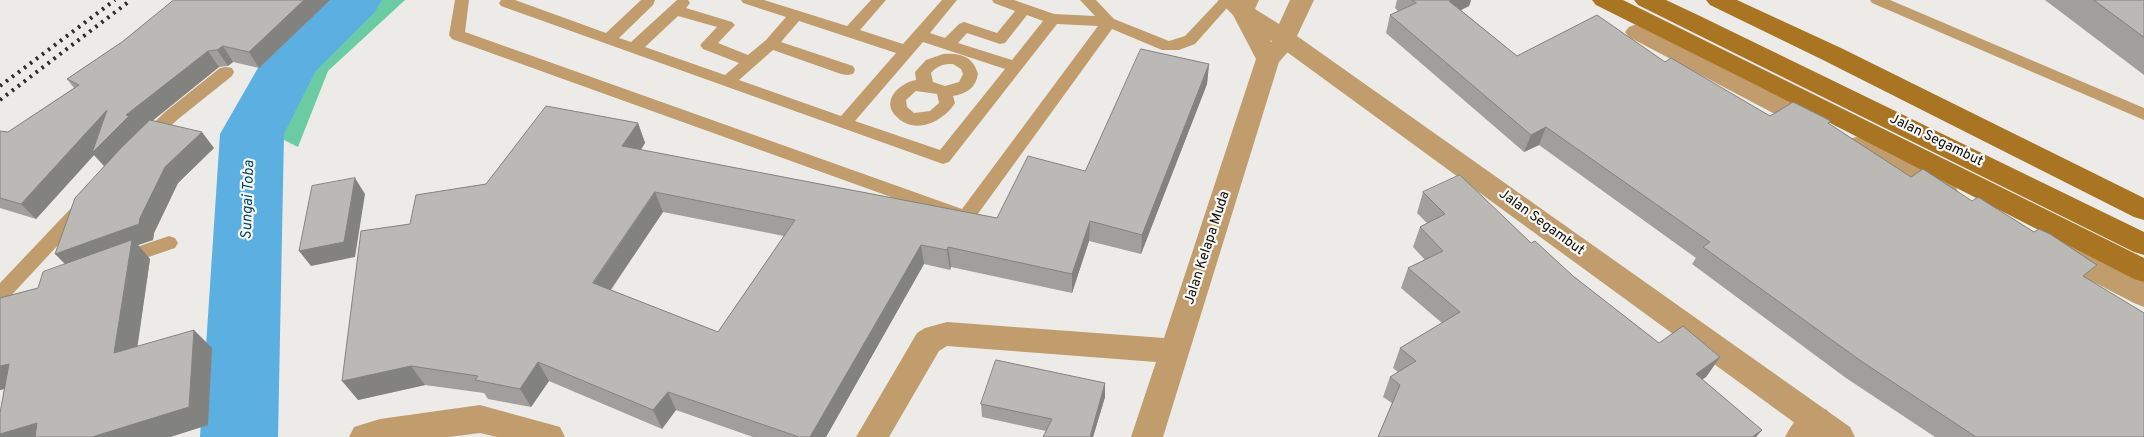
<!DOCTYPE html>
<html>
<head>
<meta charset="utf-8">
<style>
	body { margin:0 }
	canvas { display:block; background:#ecebe8 }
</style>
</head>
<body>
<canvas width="2144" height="437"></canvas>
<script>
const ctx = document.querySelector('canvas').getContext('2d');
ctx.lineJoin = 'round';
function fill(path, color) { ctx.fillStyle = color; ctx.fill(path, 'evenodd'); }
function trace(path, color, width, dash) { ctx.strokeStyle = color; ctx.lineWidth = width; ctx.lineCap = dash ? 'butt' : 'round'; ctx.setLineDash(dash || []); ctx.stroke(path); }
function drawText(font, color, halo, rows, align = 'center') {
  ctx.font = font + ' Overpass,sans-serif'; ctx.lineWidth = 4.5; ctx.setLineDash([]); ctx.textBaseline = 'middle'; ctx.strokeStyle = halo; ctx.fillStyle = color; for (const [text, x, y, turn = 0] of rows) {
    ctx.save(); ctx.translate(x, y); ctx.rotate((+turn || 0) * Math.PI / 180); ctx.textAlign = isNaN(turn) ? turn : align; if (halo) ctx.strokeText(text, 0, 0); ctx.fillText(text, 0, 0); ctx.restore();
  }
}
fill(new Path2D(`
	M368,0h37l-77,71 -30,76 -26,-13 39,-78z`), '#6bcca3');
fill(new Path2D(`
	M320,0h62l-8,13 -59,59 -31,62 -6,303h-78l20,-303 50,-87z`), '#5bafe1');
fill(new Path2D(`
	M455,0h14l-4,32 497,177 136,-183 -41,-2 -108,138 -6,2 -442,-158 -2,-3 2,-3h14l91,33 35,-33h14l-2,5 -34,33 12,4 46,-42h11l2,3 -4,5 46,14 3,3 -17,18 30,12 18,-15 20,-23 -43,-14 -2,-3h23l83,26 24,-26h15l-26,30 43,14 39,-44h15l-27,33 15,5 14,-14 5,-2 33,11 18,-22 -21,-8 -2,-3h22l40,14 41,2 -15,-16h16l18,19 55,22 16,-5 34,-36h15l-39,44 -16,6h-17l-50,-21 -140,193 -6,2 -514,-185 -3,-4zM1027,15l16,6 -31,39 -54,-17 9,-10 33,11 5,-1zM678,16l39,11 -17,18 3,4 36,14 -14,12 -80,-28zM799,21l97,32 -55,63 -102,-36 34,-30 68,24 6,1 6,-1 2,-4 -2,-4 -72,-24zM923,42l82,27 -65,81 -85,-29z
	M1870,0h20l254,108v12l-272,-117z
	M943,54c17,-1 30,2 35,20 -2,13 -11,20 -25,22l2,7c-11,18 -39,32 -57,15 -19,-16 1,-35 18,-38l-1,-8 11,-12zM953,64l8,5 2,5 -4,8 -14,4 -12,-4 -2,-9c7,-8 13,-9 22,-9zM916,91l21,3 2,9 -9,8 -16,2 -7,-6 -1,-7z
	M226,67l6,1 2,4 -2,4 -55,44 -25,24 -6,2 -6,-2 -2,-4 2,-4 25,-24 55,-44z
	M80,203l6,2 3,5 -3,5 -79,85 -7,2v-19l74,-78z
	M169,236l6,2 3,5 -3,5 -53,18 -6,-2 -3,-5 3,-5z`), '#c19d6e');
fill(new Path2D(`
	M1218,0h26l10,11 17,31 10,-4 9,2 3,6 -14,16 -116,375h-32l25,-75 -209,-16 -8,5 -50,86h-33l61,-104 8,-5 22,-6 217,16 92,-279 -23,-44z
	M1637,24l8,3 180,92 4,6 -4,6 -9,3 -9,-3 -178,-94 -4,-5 4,-5z
	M1857,137l9,2 89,46 3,7 -3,7 -10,3 -10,-3 -87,-46 -4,-7 4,-7z
	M2061,241l83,41v25l-10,-4 -83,-43 -4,-8 4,-8z
	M480,405l80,22 5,10h-68l-17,-4 -31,4h-100l5,-10 26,-8z
	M1816,406l11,4 5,10 -11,17h-36c7,-14 16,-25 31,-31z`), '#c19d6e');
fill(new Path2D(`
	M1235,0h24l-4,9 24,15 11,-24h24l-17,36 553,391 5,10h-41l-538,-393 -42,-28 -4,-5z`), '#c19d6e');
fill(new Path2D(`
	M1592,0h31l521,258v24l-10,-3 -374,-192 -164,-82z
	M1634,0h32l34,16 444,216v23l-10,-3 -496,-247z
	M1706,0h31l104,48 303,150v22l-10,-3 -311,-157 -113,-55z`), '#aa7522');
trace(new Path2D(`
	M0,86l115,-86
	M0,100l131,-100`), '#2d2c2b', 4, [2.5, 5]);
fill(new Path2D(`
	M174,0h156l-71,68 -26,-6 -5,4 -9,1 -67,54 62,27 -36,35 -24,50 -1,7 -15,5 12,14 -13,87 75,2 -4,77 -38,12h-170l4,-48 -4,1v-92l38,-10 27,-24 39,-98 -10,-11 -58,64 -36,-11v-77l8,1 66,-44 -7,-9 55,-37z
	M1397,0h74l-2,6 -8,4 56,46 148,6 105,54 59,8 82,53 174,100 59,160h-209l-89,-59 -154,-114 4,-6 -157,-113 -15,7 -138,-119 4,-18 8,-4 -3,-3z
	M2045,0h99v75z
	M1209,64l-2,20 -66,170 -52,-13 -17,52 -121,-26 -1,3 -26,-6 -98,173h-73l-77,-27 -14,19 -113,-48 -18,26 -43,-8 -4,-6 -59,-8 -67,15 52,-176 76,-40 152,-61 7,20 -4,7 356,68 88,-47zM663,212l121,24 -66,96 -107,-42z
	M1423,192l108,51 42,33 86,67 61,14 -14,20 -4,2 60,51 -6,7h-378l14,-34 -9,-6 7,-20 8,-5 -5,-4 7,-20 42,-25 -41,-35 7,-20 17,-8 -12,-13 7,-20 7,-4 -10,-10z
	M1105,397l-12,40h-50l3,-6 -64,-14 -1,-13z`), '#a09f9c');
fill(new Path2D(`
	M304,0h26l-71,68 -10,-16z
	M1450,0h21l-2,6 -26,13 6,-18z
	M223,46l10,16 -5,4 -11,-16z
	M208,51l11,16 -78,63 -35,38 -12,-13 -58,64 -15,-15 86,-94 19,5z
	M1209,64l-2,20 -66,170 1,-19z
	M638,123l7,20 -15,23 -8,-20z
	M1546,127l-7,18 -15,7 7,-17z
	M202,132l12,16 -36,35 -24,50 -1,7 -15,5 12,14 -16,112 -20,-18 -43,-83 -16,-16 110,-87z
	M355,178l10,16 -10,63 -44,9 -12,-15z
	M655,192l8,20 -61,90 -9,-19z
	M1090,221l-1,20 -17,52v-19z
	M921,245l3,19 -98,173h-16z
	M948,247l3,20 -1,3 -3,-20z
	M194,330l18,18 -4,77 -38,12h-78z
	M1720,357l-14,20 -24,16 14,-19z
	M538,362l11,19 -18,26 -11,-18z
	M9,364l22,18 -31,8v-24z
	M411,366l14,19 -67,15 -16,-19z
	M1105,383v14l-12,40h-3z
	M668,392l8,18 -14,19 -9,-19z
	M37,423l17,14h-54v-3z
	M1762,430l-6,7h-4z`), '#82827f');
const building = new Path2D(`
	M174,0h130l-55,52 -26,-6 -6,4 -9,1 -82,64 3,1 -37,37 15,-43 -86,94 -21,-6v-67l8,1 71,-47 -12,-6 55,-37z
	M1412,0h38l-1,1 68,55 80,-41 68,47 6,-4 99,58 23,-14 38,19 -3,2 83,54 12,-8 49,32 6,-4 56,35 5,-3 11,5 47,31 -14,11 61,37v124h-168l-115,-76 -158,-114 7,-5 -164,-115 -15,8 -141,-120 26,-12z
	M2094,0h50v37z
	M1141,49l68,15 -67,171 -52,-14 -18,53 -124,-27 -1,3 -26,-5 -111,192h-11l-131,-45 -15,18 -115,-48 -18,27 -45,-9 3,-4 -67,-10 -69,15 19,-150 49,-7 6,-29 70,-11 60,-78 92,17 -16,23 375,72 31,-62 57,15zM655,192l140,28 -77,112 -125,-49z
	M150,120l52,12 -37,35 -25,51 -1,6 -84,30 20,-56 46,-50z
	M1460,175l71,68 4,-2 38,35 86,67 24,-17 37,31 -24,17 66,56 -10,7h-374l22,-52 -10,-8 26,-16 -16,-13 60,-36 -52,-44 35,-17 -23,-24 25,-13 -22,-22z
	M355,178l-11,64 -45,9 13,-65z
	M132,240l-18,113 80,-23 -5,77 -97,30h-57l2,-14 -37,11v-21l9,-49 -9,2v-68l38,-10 5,-16z
	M996,360l109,23 -15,54h-47l9,-18 -71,-15z`);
fill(building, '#bab9b5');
trace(building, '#82827f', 1);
drawText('14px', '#0f0e0d', '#f9f8f5', [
	["Jalan Segambut",1936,141,26],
	["Jalan Segambut",1541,223,36],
	["Jalan Kelapa Muda",1208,248,-72]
]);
drawText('italic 15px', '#004768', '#f9f8f5', [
	["Sungai Toba",249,200,-88]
]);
</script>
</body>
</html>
